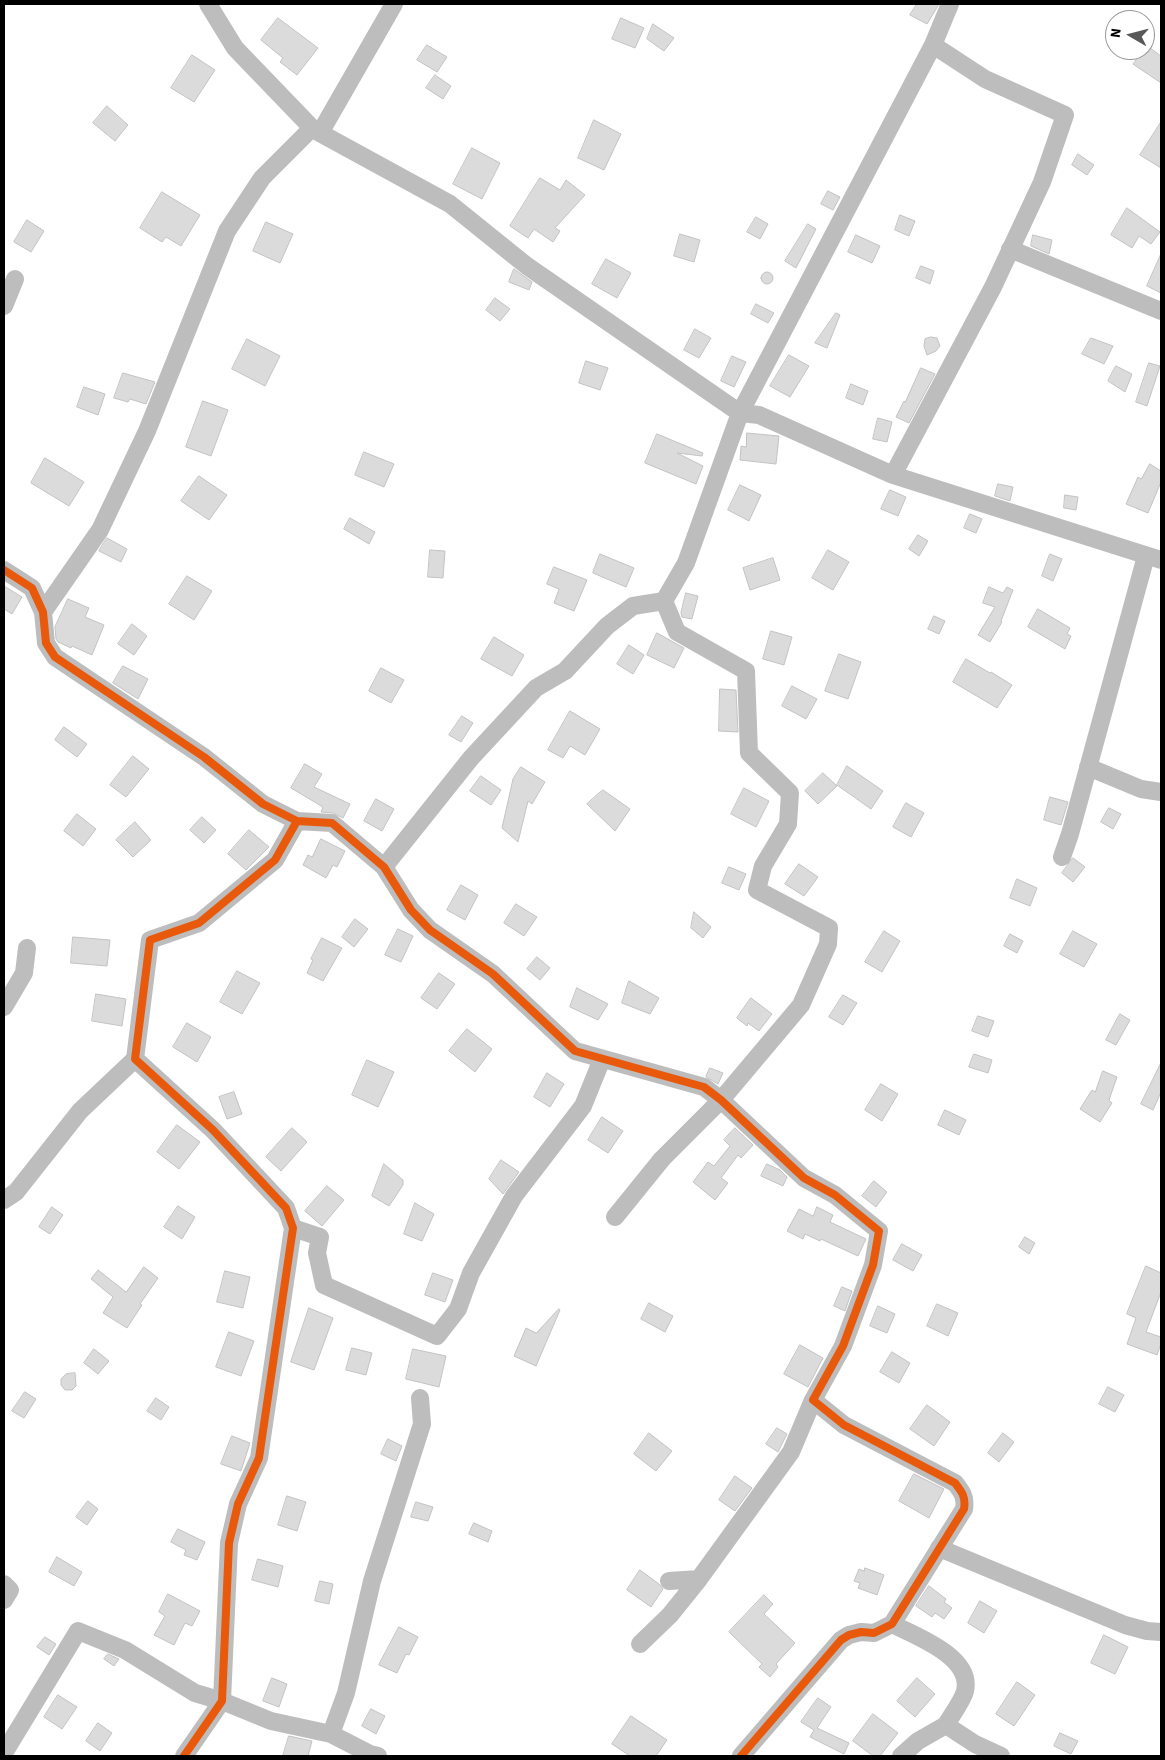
<!DOCTYPE html>
<html>
<head>
<meta charset="utf-8">
<style>
	body { margin:0 }
	#map { position:relative; width:1165px; height:1760px; overflow:hidden; background:#fff; font-family:"Source Sans 3",sans-serif }
	canvas { display:block }
	.frame { position:absolute; inset:0; border:5px solid #000; pointer-events:none }
	.north { position:absolute; left:1105px; top:10px; width:50px; height:50px; box-sizing:border-box; background:#fff; border:1px solid #999; border-radius:50%; rotate:278deg; font-size:14px; font-weight:700; line-height:20px; text-align:center; color:#000 }
	.north::after { content:''; display:block; margin:auto; width:18px; height:22px; background:#595959; clip-path:polygon(50% 0,100% 100%,50% 72%,0 100%) }
</style>
</head>
<body>
<div id="map">
<canvas width="1165" height="1760"></canvas>
<div class="frame"></div>
<div class="north">N</div>
</div>
<script>
const ctx = document.querySelector('canvas').getContext('2d');
ctx.lineJoin = 'round';
function fill(path, color) { ctx.fillStyle = color; ctx.fill(path, 'evenodd'); }
function trace(path, color, width, dash) { ctx.strokeStyle = color; ctx.lineWidth = width; ctx.lineCap = dash ? 'butt' : 'round'; ctx.setLineDash(dash || []); ctx.stroke(path); }
const building = new Path2D(`
	M917,4h22l-12,20 -17,-9z
	M278,18l40,30 -21,27 -17,-13 3,-4 -22,-18z
	M621,18l23,10 -9,20 -23,-9z
	M653,24l21,14 -10,13 -17,-12z
	M427,45l20,12 -10,15 -20,-12z
	M1146,45l15,11v27l-28,-19 10,-14h2z
	M192,55l23,15 -21,32 -23,-14z
	M435,75l16,11 -8,13 -17,-11z
	M107,106l21,19 -13,16 -22,-18z
	M594,120l27,14 -17,36 -26,-12z
	M1161,122v46l-21,-13z
	M472,148l28,15 -18,36 -29,-15z
	M1078,154l16,11 -7,10 -15,-10z
	M540,178l20,12 6,-10 19,15 -30,33 5,3 -7,11 -19,-13 -6,9 -18,-12z
	M828,191l12,6 -7,13 -12,-6z
	M162,192l38,23 -19,31 -15,-9 -4,5 -22,-14z
	M1127,208l33,24 -9,12 -12,-8 -7,12 -21,-13z
	M900,215l15,6 -6,15 -14,-6z
	M756,217l12,7 -8,15 -13,-7z
	M27,220l17,11 -13,21 -17,-10z
	M266,222l27,12 -13,29 -27,-12z
	M808,224l8,5 -20,39 -11,-7z
	M680,234l20,6 -6,22 -20,-6z
	M856,235l24,11 -8,17 -24,-11z
	M1033,235l19,5 -3,14 -18,-8z
	M1161,254v39l-14,-7z
	M606,259l25,14 -14,25 -25,-14z
	M921,266l13,5 -4,13 -14,-6z
	M514,269l18,13 -3,8 -20,-8z
	M761 278a6 6 0 1 1 12 0a6 6 0 1 1-12 0Z
	M495,298l15,11 -10,12 -14,-11z
	M756,304l18,9 -6,10 -17,-9z
	M836,313l4,2 -13,33 -12,-5z
	M695,329l16,9 -12,20 -15,-8z
	M931,337l6,1 3,8 -4,5 -9,4 -3,-9 1,-7z
	M1091,338l22,8 -9,18 -22,-10z
	M247,339l33,17 -15,30 -33,-17z
	M789,355l20,11 -19,31 -20,-11z
	M732,356l14,6 -12,25 -13,-6z
	M586,361l22,7 -8,22 -21,-7z
	M1149,363l11,3 -13,40 -11,-4z
	M1116,366l16,8 -7,18 -17,-11z
	M921,368l14,6 -26,49 -13,-6 8,-16 1,1z
	M123,373l32,9 -9,22 -16,-5 -2,3 -14,-4z
	M851,384l17,7 -5,14 -17,-7z
	M84,387l21,7 -7,21 -21,-8z
	M203,401l25,9 -17,46 -25,-9z
	M878,418l14,4 -5,20 -14,-3z
	M747,433l32,3 -3,28 -36,-4 1,-14 5,1z
	M657,434l46,19 -1,3 -25,-3 26,13 -7,18 -51,-21z
	M364,452l30,12 -10,23 -29,-12z
	M45,458l39,24 -15,24 -38,-23z
	M1150,464l11,7v11l-13,31 -22,-9 12,-27 3,2z
	M199,476l28,19 -18,25 -28,-19z
	M998,484l15,3 -3,14 -15,-5z
	M740,485l21,10 -12,26 -21,-11z
	M890,490l16,7 -8,19 -17,-7z
	M1065,495l13,2 -2,13 -12,-2z
	M970,514l12,5 -6,14 -12,-5z
	M350,518l25,14 -6,12 -25,-15z
	M918,535l10,6 -9,15 -10,-7z
	M107,538l20,11 -6,13 -22,-11z
	M430,550l15,1 -2,27 -15,-1z
	M828,550l21,12 -16,28 -21,-12z
	M600,554l34,14 -8,19 -33,-14z
	M1050,554l12,5 -9,22 -11,-5z
	M773,558l7,22 -30,10 -7,-22z
	M554,567l33,13 -13,31 -20,-8 5,-14 -12,-5z
	M187,576l25,15 -18,29 -25,-16z
	M4,586l18,11 -10,17 -8,-5z
	M989,587l14,6 4,-6 6,3 -12,31 1,1 -12,20 -12,-7 17,-28 -12,-4z
	M686,593l12,3 -6,23 -10,-2 -1,-4z
	M68,599l21,9 -4,9 19,8 -12,30 -20,-9 -1,2 -13,-6 -2,-3 -1,-12z
	M1038,609l32,19 -3,6 4,2 -6,13 -37,-22z
	M934,616l11,5 -6,13 -11,-5z
	M132,624l15,12 -13,19 -16,-11z
	M771,631l21,6 -8,28 -21,-6z
	M657,633l27,15 -10,20 -27,-13z
	M494,637l30,18 -12,21 -31,-17z
	M629,645l15,10 -11,19 -16,-10z
	M839,654l22,8 -13,37 -23,-8z
	M966,659l24,14 1,-1 21,13 -15,23 -44,-26z
	M123,666l25,13 -10,20 -25,-16z
	M381,668l23,12 -13,23 -22,-12z
	M792,686l25,13 -11,20 -24,-13z
	M720,689l16,1 2,42 -19,-1z
	M570,711l30,18 -15,26 -15,-9 -7,12 -15,-8z
	M462,716l11,7 -12,19 -12,-7z
	M64,727l23,17 -10,13 -22,-17z
	M133,756l16,13 -23,28 -16,-12z
	M305,764l17,10 -8,13 36,17 -7,14 -10,-5 -12,-1 2,-5 -32,-19z
	M847,766l36,25 -12,18 -34,-24z
	M521,767l24,15 -13,22 -4,-3 -10,41 -16,-14 11,-49z
	M823,773l14,13 -19,18 -13,-13z
	M481,776l20,14 -10,15 -21,-14z
	M744,788l25,13 -13,26 -25,-13z
	M603,790l27,19 -15,22 -28,-27z
	M1050,797l18,5 -7,23 -17,-5z
	M376,799l18,10 -12,22 -18,-10z
	M906,803l18,10 -13,24 -18,-10z
	M1109,808l12,6 -8,15 -12,-7z
	M77,814l19,15 -13,17 -19,-15z
	M202,817l14,13 -12,13 -14,-13z
	M135,822l16,18 -18,17 -17,-17z
	M249,830l20,17 -23,23 -18,-16z
	M321,839l24,12 -8,16 -4,-2 -7,13 -23,-13 5,-10 4,2z
	M1073,858l12,9 -12,15 -11,-9z
	M799,864l19,13 -14,19 -19,-12z
	M729,867l17,7 -7,16 -17,-7z
	M1017,879l20,9 -7,18 -20,-8z
	M461,885l17,10 -13,25 -18,-10z
	M516,904l21,13 -13,19 -20,-13z
	M694,912l17,15 -8,11 -12,-10z
	M355,919l13,10 -14,18 -12,-10z
	M398,929l15,7 -12,26 -16,-7z
	M884,931l16,10 -18,31 -17,-10z
	M1073,931l24,13 -13,23 -24,-13z
	M1010,934l13,7 -6,12 -13,-7z
	M73,937l37,3 -3,26 -36,-3z
	M322,938l20,10 -19,33 -16,-8 6,-13 -2,-1z
	M537,957l13,11 -10,12 -13,-11z
	M237,971l23,12 -18,31 -22,-12z
	M439,973l16,11 -18,25 -16,-11z
	M629,981l30,17 -9,16 -28,-11z
	M577,988l31,16 -10,16 -28,-13z
	M96,994l30,5 -4,27 -30,-5z
	M843,995l14,8 -14,22 -14,-8z
	M751,998l21,16 -13,17 -11,-8 -1,3 -10,-8z
	M1120,1014l10,6 -14,25 -10,-5z
	M978,1016l16,5 -6,16 -16,-6z
	M187,1023l24,14 -14,25 -24,-15z
	M467,1029l25,20 -17,23 -26,-21z
	M974,1054l18,6 -4,13 -19,-6z
	M367,1060l27,12 -16,35 -26,-12z
	M1161,1063v29l-8,18 -12,-6z
	M710,1068l13,5 -5,11 -12,-7z
	M1103,1071l14,6 -8,23 3,3 -12,19 -20,-13 12,-19 3,2z
	M547,1073l17,11 -14,23 -16,-10z
	M881,1084l17,10 -16,27 -17,-11z
	M234,1092l8,22 -15,5 -8,-22z
	M945,1110l21,10 -7,15 -21,-10z
	M602,1117l21,14 -15,22 -20,-13z
	M177,1125l23,17 -21,27 -22,-17z
	M292,1128l15,14 -26,29 -15,-14z
	M735,1128l18,17 -12,13 -3,-3 -17,23 7,5 -13,17 -22,-18 15,-20 6,4 16,-20 -6,-6z
	M501,1160l18,12 -16,22 -14,-15z
	M384,1164l19,16v5l-14,21 -17,-10z
	M767,1164l13,6 7,7 -4,9 -22,-10z
	M874,1181l13,11 -11,15 -14,-11z
	M327,1186l17,14 -22,26 -17,-15z
	M415,1203l19,11 -12,27 -18,-7z
	M178,1206l17,11 -13,22 -18,-12z
	M52,1207l11,8 -13,19 -11,-7z
	M817,1207l16,8 -3,7 36,17 -8,17 -37,-17 -1,2 -15,-7 -2,5 -16,-8 12,-22 14,7z
	M1025,1237l10,6 -6,11 -10,-7z
	M902,1244l20,11 -9,16 -20,-11z
	M1146,1266l15,7v19l-15,40 15,5v7l-4,11 -30,-11 9,-26 -9,-4z
	M144,1267l14,11 -18,26 2,1 -15,23 -24,-15 10,-16 -22,-18 7,-9 28,22z
	M225,1271l25,6 -7,31 -26,-6z
	M433,1273l20,7 -8,22 -20,-7z
	M842,1287l10,4 -7,20 -11,-5z
	M649,1303l24,13 -8,16 -24,-13z
	M937,1304l21,9 -10,23 -21,-10z
	M878,1306l17,8 -8,19 -17,-7z
	M309,1308l24,10 -19,52 -23,-8z
	M559,1309l1,1 -24,56 -22,-10 12,-28 10,5z
	M229,1332l25,9 -13,35 -25,-9z
	M800,1345l23,13 -15,29 -24,-13z
	M352,1348l20,5 -6,22 -20,-5z
	M94,1349l15,12 -11,13 -14,-11z
	M413,1349l33,7 -7,31 -33,-8z
	M892,1352l18,11 -11,20 -19,-11z
	M75,1373l1,13 -4,4h-7l-4,-5v-6l5,-5z
	M1108,1387l16,8 -9,17 -16,-8z
	M25,1392l11,7 -12,19 -12,-7z
	M156,1398l13,9 -8,13 -14,-9z
	M927,1405l23,17 -16,24 -24,-17z
	M777,1428l10,6 -9,18 -12,-8z
	M649,1433l23,18 -16,20 -22,-17z
	M1003,1433l11,9 -15,20 -11,-9z
	M232,1436l18,7 -9,28 -20,-7z
	M388,1439l14,7 -6,15 -15,-7z
	M914,1474l30,15 -15,29 -30,-17z
	M735,1476l17,12 -17,23 -16,-11z
	M287,1496l19,6 -9,29 -19,-6z
	M88,1501l10,8 -11,16 -11,-8z
	M416,1502l17,5 -5,14 -17,-4z
	M474,1523l18,8 -4,11 -19,-8z
	M178,1529l27,13 -8,18 -13,-5 2,-5 -15,-8z
	M57,1557l25,15 -8,14 -25,-14z
	M258,1559l25,7 -5,21 -26,-7z
	M865,1568l19,7 -7,20 -19,-7 2,-5 -6,-2 5,-12 5,2z
	M640,1570l19,14 4,5 -12,18 -24,-17z
	M320,1581l13,3 -4,20 -14,-3z
	M929,1586l17,13 -2,3 8,6 -8,11 -9,-6 -3,4 -16,-11z
	M168,1594l32,17 -8,15 -7,-3 -11,22 -20,-10 11,-19 -6,-4z
	M764,1595l9,9 -9,10 31,29 -19,21 2,3 -8,10 -11,-10 3,-3 -33,-32z
	M980,1601l17,10 -13,22 -16,-10z
	M399,1627l19,10 -9,18 -3,-1 -9,19 -18,-8z
	M1104,1635l24,12 -13,27 -24,-11z
	M45,1637l11,7 -7,11 -12,-8z
	M108,1654l11,5 -5,7 -10,-7z
	M272,1678l15,6 -8,23 -16,-6z
	M917,1678l18,16 -20,23 -18,-16z
	M1017,1682l18,13 -21,31 -18,-12z
	M58,1695l19,12 -15,22 -18,-12z
	M818,1698l13,9 -14,21 32,15 -5,11 -34,-17 4,-7 -13,-8z
	M371,1709l14,7 -9,18 -14,-8z
	M873,1714l25,19 -18,23h-7l-20,-15z
	M631,1716l36,24 -11,16h-26l-18,-12z
	M98,1723l14,10 -12,18 -14,-10z
	M1060,1733l18,8 -7,13 -17,-8z
	M289,1736l23,5 -4,15h-25z`);
fill(building, '#dbdbdb');
trace(building, '#c3c3c3', 1);
trace(new Path2D(`
	M208,4l27,44 77,80
	M320,133l130,71 77,62 213,147 19,2 134,60 268,85
	M1010,249l151,62
	M4,306l11,-27
	M893,475l100,-188 49,-105 23,-67 -80,-36 -52,-34
	M4,570l28,18 11,24 3,31 9,14 149,100 59,47 34,17 35,2 52,44 27,43 19,20 63,44 82,77 129,36 17,13 83,78 31,17 44,36 -6,34 -30,81 -30,54 31,25 111,58c7,9 11,14 9,26l-72,115 -18,9 -13,-1 -12,3 -8,5 -100,116
	M43,612l57,-82 47,-99 80,-200 35,-53 50,-50 8,5 74,-129
	M1088,767l53,22 20,3
	M1062,857l8,-23 76,-278
	M384,867l87,-109 65,-70 29,-17 42,-45 26,-20 31,-5 22,-38 54,-150 193,-368 17,-41
	M4,1007l20,-34 3,-25
	M4,1200l12,-8 64,-81 55,-52
	M615,1217l47,-58 59,-59 80,-95 27,-61 1,-16 -72,-38 6,-24 25,-42 2,-31 -41,-40 -3,-82 -69,-39 -13,-31
	M293,1228l27,9 -3,16 7,32 113,51 21,-27 13,-36 43,-77 69,-90 19,-47
	M939,1548l186,77 22,6 14,1
	M669,1581l30,-2 92,-127 22,-52
	M4,1584l6,6 -6,10
	M892,1624c24,12 81,33 73,67 -2,9 -14,25 -19,34l29,19 26,12
	M640,1644l30,-29 29,-36
	M331,1734l15,-41 26,-112 50,-157 -2,-26
	M4,1753l74,-122 47,19 70,43 27,8 49,20 60,13 39,20 8,2
	M184,1756l38,-55 7,-158 9,-39 21,-46 34,-230 -7,-20 -73,-78 -78,-71 15,-119 49,-17 76,-63 22,-39
	M901,1756l17,-15 28,-16`), '#bdbdbd', 18);
trace(new Path2D(`
	M4,570l28,18 11,24 3,31 9,14 149,100 59,47 34,17 35,2 52,44 27,43 19,20 63,44 82,77 129,36 17,13 83,78 31,17 44,36 -6,34 -30,81 -30,54 31,25 111,58c7,9 11,14 9,26l-72,115 -18,9 -13,-1 -12,3 -8,5 -100,116
	M184,1756l38,-55 7,-158 9,-39 21,-46 34,-230 -7,-20 -73,-78 -78,-71 15,-119 49,-17 76,-63 22,-39`), '#e8590c', 8);
</script>
</body>
</html>
